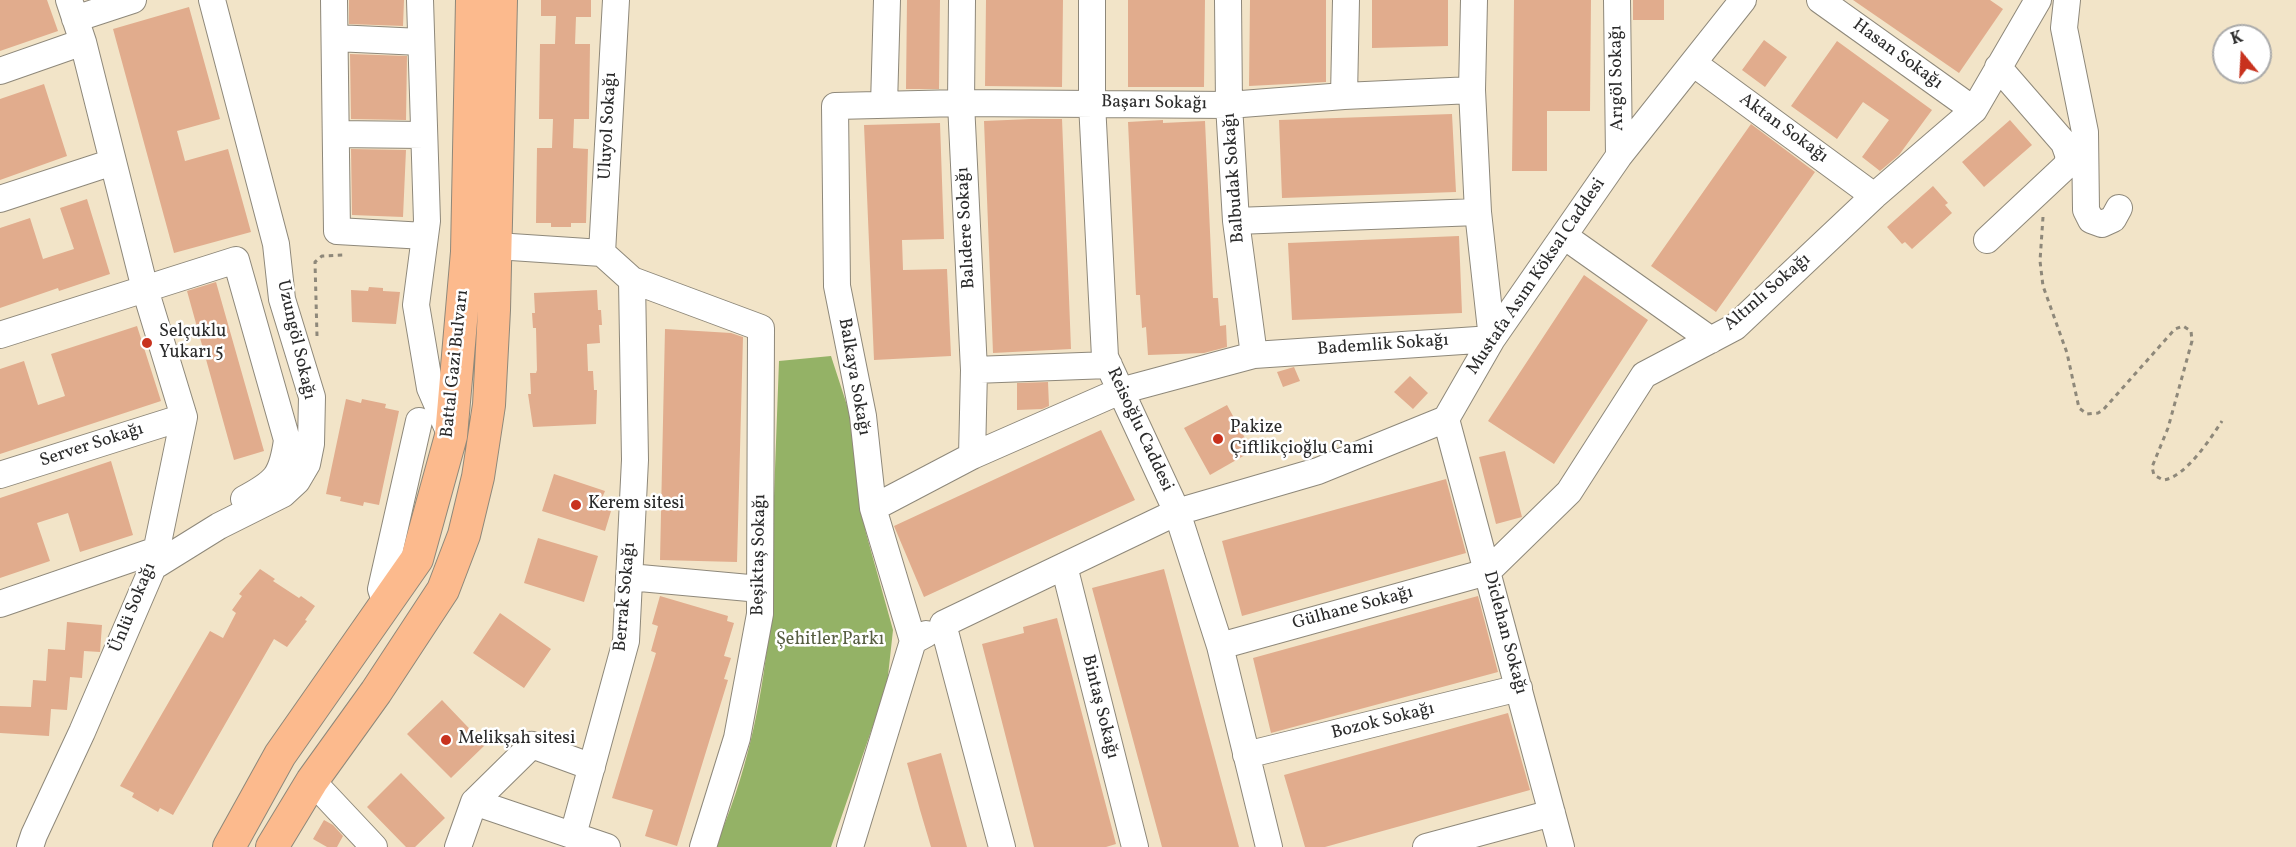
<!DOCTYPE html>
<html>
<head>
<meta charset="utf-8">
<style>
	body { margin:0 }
	#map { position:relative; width:2296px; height:847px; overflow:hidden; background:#f2e4c8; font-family:Vollkorn,serif }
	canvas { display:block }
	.north { position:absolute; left:2212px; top:24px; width:60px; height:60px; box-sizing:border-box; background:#fff; border:2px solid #aaa; border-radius:50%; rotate:342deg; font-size:16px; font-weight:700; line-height:24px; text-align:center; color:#2b2b2b }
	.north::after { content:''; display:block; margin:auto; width:21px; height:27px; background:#c8321e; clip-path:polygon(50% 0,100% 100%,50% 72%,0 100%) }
</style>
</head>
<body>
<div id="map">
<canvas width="2296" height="847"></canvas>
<div class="north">K</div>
</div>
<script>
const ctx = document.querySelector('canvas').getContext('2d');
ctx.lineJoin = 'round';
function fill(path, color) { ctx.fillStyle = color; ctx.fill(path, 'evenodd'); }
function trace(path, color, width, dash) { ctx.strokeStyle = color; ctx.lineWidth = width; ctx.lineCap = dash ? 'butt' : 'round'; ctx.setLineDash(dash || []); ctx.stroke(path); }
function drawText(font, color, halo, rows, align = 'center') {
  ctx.font = font + ' Vollkorn,serif'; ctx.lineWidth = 5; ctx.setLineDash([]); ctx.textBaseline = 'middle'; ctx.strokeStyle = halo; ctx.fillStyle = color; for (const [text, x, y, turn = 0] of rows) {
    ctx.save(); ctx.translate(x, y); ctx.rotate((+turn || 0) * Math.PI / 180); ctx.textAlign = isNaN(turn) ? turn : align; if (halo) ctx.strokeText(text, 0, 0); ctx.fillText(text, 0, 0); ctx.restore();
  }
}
fill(new Path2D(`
	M831,356l25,77 5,75 5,25 27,97 -6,55 -56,162h-116c31,-70 46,-141 54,-216l10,-270z`), '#94b266');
fill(new Path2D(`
	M0,0h47l11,31 -58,20z
	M349,0h55l-1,26 -54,-2z
	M541,0h50v17h-15l-1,27h15l-1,75h-15l-1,29 15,1 -2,74h-15v4h-20v-4h-15l1,-75h15l1,-29h-14l1,-75h15l1,-28h-15z
	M907,0h33l-1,89h-33z
	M986,0h77l-1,87 -77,-1z
	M1128,0h77l-1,87h-76z
	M1250,0h76v82l-77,4z
	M1372,0h76v46l-76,2z
	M1514,0h77l-1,111h-43v60h-35z
	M1633,0h31v20h-31z
	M1853,0h137l13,9 -44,64z
	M189,7l31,112 -43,12 8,30 43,-12 23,83 -77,21 -61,-224z
	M1764,40l23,17 -22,30 -23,-17z
	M1837,41l95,69 -33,45 -19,16 -18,-14 27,-37 -26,-18 -26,37 -46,-33z
	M350,54l57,2 -1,64 -55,-1z
	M44,84l23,72 -67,24v-81z
	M1452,114l4,78 -174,6 -3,-78z
	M1031,119h31l9,230 -78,4 -9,-232z
	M1163,120v3l42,-2 8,177h5l2,28 6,-1 1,22 -23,6 -56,2 -2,-28 -4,1 -2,-33h-4l-8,-173z
	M2010,120l22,25 -48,42 -22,-25z
	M940,123l4,116 -42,1 1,30 44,-1 4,87 -77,4 -10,-235z
	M1751,124l64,48 -99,140 -65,-46z
	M351,149l55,1 -3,67 -51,-2z
	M1933,186l15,17 -3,2 7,8 -40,36 -7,-7 -3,2 -15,-17z
	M87,199l23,75 -51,17 -1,-3 -58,20v-80l30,-10 13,41 31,-10 -14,-41z
	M1459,236l3,77 -170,7 -4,-77z
	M1584,275l64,45 -94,144 -66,-43z
	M216,282l48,169 -30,9 -47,-169z
	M369,287l14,1v3l17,1 -4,32 -44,-2 -1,-32 17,1z
	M597,290l1,20h3l1,15h-3l1,18 -13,1 1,27h5l1,19h3l-1,34 -63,3 -5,-33h3l-1,-21h6l1,-3 -1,-42h-3l-1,-15h3l-1,-20z
	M137,326l24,75 -161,53v-85l24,-8 14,44 27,-9 -14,-42z
	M665,329l66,4 12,4 -6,225 -77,-2z
	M1294,367l6,14 -17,6 -6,-15z
	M1410,376l18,17 -15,16 -19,-17z
	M1048,382l1,24 -7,3 -25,1v-27z
	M346,399l15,4 1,-4 24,5 -1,4 14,3 -20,94 -15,-3 -1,4 -23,-5 1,-4 -15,-3z
	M1227,405l25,46 -42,24 -26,-47z
	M1101,430l34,70 -211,97 -30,-71z
	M1505,451l17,66 -26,7 -17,-67z
	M111,461l22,74 -53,17 -12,-39 -31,10 13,38 -50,17v-80z
	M554,474l51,17 -3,7 7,2 -3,9 5,2 -6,20 -63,-20z
	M1446,479l20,74 -224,63 -20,-75z
	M538,538l60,18 -14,46 -60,-19z
	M260,569l15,10 -2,2 26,17 2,-2 14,10 -10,14 2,1 -20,26 -13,-8 -101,176 -13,-7 -2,4 -26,-15 2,-4 -14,-7 90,-155 13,7 13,-25 -4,-3 10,-14 -3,-2z
	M1164,569l62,230 13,48h-77l-70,-259z
	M660,596l68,20 -1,5 7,2 -10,33 7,2 -7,21 4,1 -51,166 -32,-10 8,-26 -41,-12 44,-145 -5,-2 7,-25 -6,-2z
	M1478,596l20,76 -227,61 -18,-75z
	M500,613l51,36 -27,39 -51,-35z
	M1057,618l59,226 -10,3h-72l-52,-203 42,-11 -1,-6z
	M67,622l35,3 -2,27 -16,-1 -2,27 -12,-1 -3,33 -16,-1 -2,27 -49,-3v-27l31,1 2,-27 13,1 2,-32 17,1z
	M442,700l43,45 -34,33 -44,-44z
	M1508,713l22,77 -205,57h-20l-21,-72z
	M941,753l11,40 15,54h-36l-11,-37 -13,-47z
	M401,773l44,45 -30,29h-9l-39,-40z
	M324,820l9,5 10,11 -6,11h-10l-14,-8z`), '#e1ac8d');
const minor = new Path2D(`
	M334,0l3,231 88,5
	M420,0l7,221 -11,84 14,83 21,48
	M962,0l-1,103 13,267 -2,86
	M1092,0v103l13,254 72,155 43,134 49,201
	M1228,0l1,105 7,116 18,134
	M1617,0l2,156
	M1820,0l154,110
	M2067,0l-3,28 21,104 1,78 5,10 11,4 11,-5 6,-11
	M75,19l58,-19
	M335,38l86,4
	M1693,63l181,133
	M0,71l83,-29
	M1344,96l2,-96
	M884,105l3,-105
	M336,134l88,1
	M0,199l113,-37
	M1236,221l242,-9
	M1564,236l147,104
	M1987,240l79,-74 3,-9 -5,-14 -66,-76
	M496,246l106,7 30,27 129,48 -1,286 -23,124 -34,109
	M602,253l14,-253
	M0,335l236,-75 51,180c-5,36 -11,42 -43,59
	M974,370l135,-5
	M1446,419l115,428
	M0,475l184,-58
	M873,508l99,-52 148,-65 134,-36 238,-16 -14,-127 -6,-122 2,-90
	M1064,566l71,281
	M153,567l66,-41 64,-32 14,-13 10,-17 4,-20 1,-47 -30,-98 -6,-55 -64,-244
	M629,577l131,12
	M0,604l157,-54
	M386,604l-5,-15 38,-168
	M913,641l-40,-133 -10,-92 -26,-130 -2,-180 126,-3 268,2 115,-9 128,-6
	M1220,646l267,-74 82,-80 75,-117 91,-48 139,-131 100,-86 64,-110
	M1246,755l273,-67
	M312,781l62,66
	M474,802l133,45
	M573,835l53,-194 9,-181 -3,-180
	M30,847l4,-12 48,-103 71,-165 31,-150 -39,-128 -62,-247 -14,-42
	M458,847l16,-45 58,-57 60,22
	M850,847l63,-206 13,-7
	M1002,847l-59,-223 234,-112 141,-41 128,-52 46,-80 127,-183 124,-156
	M1426,847l126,-34`);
const major = new Path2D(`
	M229,847l51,-92 137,-196 34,-123 16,-184 5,-252
	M272,847l40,-66 64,-89 67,-102 21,-55 14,-58 11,-72 5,-95 7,-310`);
trace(minor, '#8e887a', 28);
trace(major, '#8e887a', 34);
trace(new Path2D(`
	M2043,217l-3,44 3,25 24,67 12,55 8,6 11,-1 5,-3 72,-81 8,-3 8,5 1,10 -24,87 -16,39 2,8 9,5c22,-2 48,-42 59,-59
	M317,336l-2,-74 7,-6 21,-1`), '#8e887a', 3, [4.5, 4.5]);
trace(minor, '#fff', 26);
trace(major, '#fcba8d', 32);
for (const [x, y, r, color] of [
	[147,343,6,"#c8321e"],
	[1218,439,6,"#c8321e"],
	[576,505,6,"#c8321e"],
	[446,740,6,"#c8321e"]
]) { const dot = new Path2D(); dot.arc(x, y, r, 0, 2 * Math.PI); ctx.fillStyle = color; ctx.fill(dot); trace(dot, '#fff', 2); }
drawText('18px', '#2b2b2b', '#fff', [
	["Hasan Sokağı",1897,55,36],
	["Arıgöl Sokağı",1618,78,-91],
	["Başarı Sokağı",1154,104,1],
	["Uluyol Sokağı",609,126,-87],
	["Aktan Sokağı",1783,129,36],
	["Balbudak Sokağı",1235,178,-94],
	["Balıdere Sokağı",967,228,-93],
	["Mustafa Asım Köksal Caddesi",1537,277,-56],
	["Altınlı Sokağı",1768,293,-41],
	["Uzungöl Sokağı",295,340,77],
	["Bademlik Sokağı",1383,346,-4],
	["Battal Gazi Bulvarı",456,364,-84],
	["Balkaya Sokağı",853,377,80],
	["Reisoğlu Caddesi",1139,430,65],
	["Server Sokağı",92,446,-18],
	["Beşiktaş Sokağı",760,555,-89],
	["Berrak Sokağı",626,597,-85],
	["Ünlü Sokağı",134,608,-68],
	["Gülhane Sokağı",1353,609,-15],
	["Diclehan Sokağı",1504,633,75],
	["Bintaş Sokağı",1099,707,76],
	["Bozok Sokağı",1383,722,-14]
]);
drawText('18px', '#2b2b2b', '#fff', [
	["Selçuklu",159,333],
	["Yukarı 5",159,354],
	["Pakize",1230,429],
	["Çiftlikçioğlu Cami",1230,450],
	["Kerem sitesi",588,505],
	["Melikşah sitesi",458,740]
], 'left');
drawText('18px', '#565d41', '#fff', [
	["Şehitler Parkı",830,641]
]);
</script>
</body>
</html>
